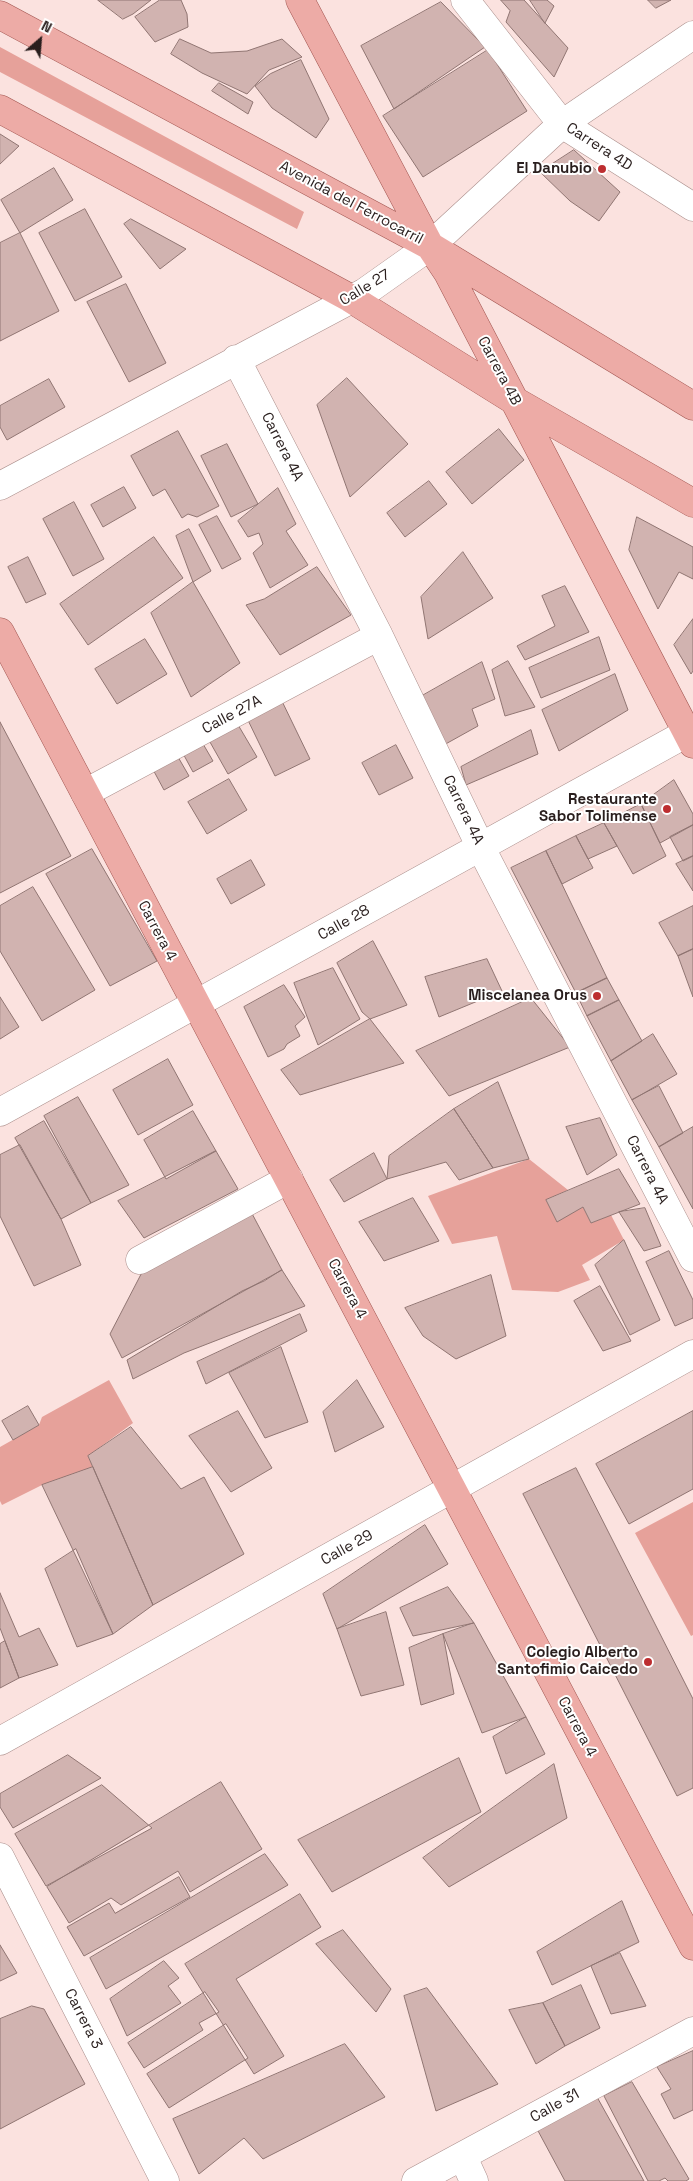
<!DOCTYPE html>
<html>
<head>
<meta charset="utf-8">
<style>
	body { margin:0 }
	#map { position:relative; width:693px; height:2181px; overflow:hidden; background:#fbe2df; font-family:"Space Grotesk",sans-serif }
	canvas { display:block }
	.north { position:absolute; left:15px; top:15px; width:50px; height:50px; -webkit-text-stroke:4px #fff; paint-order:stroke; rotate:27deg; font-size:14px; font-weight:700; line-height:20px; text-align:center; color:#291e1d }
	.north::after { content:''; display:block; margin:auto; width:18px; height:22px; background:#291e1d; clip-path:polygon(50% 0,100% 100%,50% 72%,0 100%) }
</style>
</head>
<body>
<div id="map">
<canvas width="693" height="2181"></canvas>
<div class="north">N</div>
</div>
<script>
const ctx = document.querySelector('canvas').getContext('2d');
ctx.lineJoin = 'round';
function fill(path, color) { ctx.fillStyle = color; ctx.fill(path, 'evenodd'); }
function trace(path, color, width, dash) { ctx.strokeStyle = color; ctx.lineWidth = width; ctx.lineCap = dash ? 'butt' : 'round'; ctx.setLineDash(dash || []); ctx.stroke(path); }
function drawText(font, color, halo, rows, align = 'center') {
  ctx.font = font + ' "Space Grotesk",sans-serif'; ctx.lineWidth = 4; ctx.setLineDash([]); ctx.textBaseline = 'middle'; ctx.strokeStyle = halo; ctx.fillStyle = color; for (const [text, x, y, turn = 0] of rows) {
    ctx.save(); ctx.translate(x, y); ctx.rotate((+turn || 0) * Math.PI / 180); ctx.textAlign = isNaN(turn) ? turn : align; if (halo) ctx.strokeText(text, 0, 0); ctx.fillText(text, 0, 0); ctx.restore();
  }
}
fill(new Path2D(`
	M0,47l304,165 -7,17 -297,-157z
	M529,1159l39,31 -22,10 11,21 26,-14 8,16 20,-8 13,25 -42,25 8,15 -32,12 -46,-2 -15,-54 -45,8 -24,-48z
	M109,1380l24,43 -45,33 5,11 -51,18 -40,20 -2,-4v-54l39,-22 3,-8z
	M693,1502v133l-2,1 -56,-103z`), '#e6a19a');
const building = new Path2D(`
	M98,0h53l-18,14 -10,5z
	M160,0h21l6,14 1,13 -33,15 -20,-25z
	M501,0h23l44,48 -14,29 -48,-55 4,-11z
	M530,0h17l7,6 -9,17z
	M648,0h23l-15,8z
	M441,2l44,45 -91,62 -33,-63z
	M180,39l31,14 36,-2 35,-12 20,18 -33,13 -22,24 -45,-21 -31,-19z
	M488,50l39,61 -104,66 -40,-61z
	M301,60l28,59 -13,19 -44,-30 -17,-22 15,-12z
	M219,83l34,19 -5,12 -36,-23z
	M0,134l19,12 -19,18z
	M574,150l46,42 -21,29 -29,-20 -30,-29z
	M54,168l19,32 -53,33 -19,-33z
	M85,209l37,68 -47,24 -36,-68z
	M131,219l55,30 -26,20 -36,-45z
	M20,233l39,78 -59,30v-98z
	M126,284l40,79 -37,19 -42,-80z
	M347,378l61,66 -58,53 -33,-92z
	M49,379l16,28 -58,33 -7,-13v-21z
	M499,429l25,31 -52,44 -26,-32z
	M178,431l41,75 -22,11 -9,-3 -6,4 -17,-29 -12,7 -22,-40z
	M227,444l31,60 -27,13 -30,-61z
	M429,481l18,23 -42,33 -18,-24z
	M124,487l12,21 -33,19 -12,-22z
	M278,488l18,36 -10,7 22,34 -38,23 -17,-35 10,-9 -4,-11 -11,4 -10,-16z
	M74,502l30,57 -31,17 -30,-57z
	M217,516l24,43 -19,10 -23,-44z
	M637,517l56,30v32l-14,-7 -21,37 -29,-59z
	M189,529l22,42 -18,11 -17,-46z
	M154,537l29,41 -95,67 -28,-41z
	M463,552l30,46 -65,41 -7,-42z
	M28,557l18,37 -20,9 -18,-36z
	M317,567l34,48 -71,40 -34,-50 18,-6z
	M193,582l47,81 -49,34 -40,-84z
	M565,586l24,46 -64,28 -8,-14 38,-20 -13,-30z
	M693,619v52l-2,3 -17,-29z
	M599,637l11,33 -69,28 -12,-30z
	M145,639l22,35 -50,30 -22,-35z
	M508,661l27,46 -30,9 -13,-46z
	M482,662l13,37 -23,10 6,17 -36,20 -20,-50z
	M615,674l13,36 -69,41 -17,-41z
	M278,693l32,66 -35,17 -32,-66z
	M234,718l23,39 -29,17 -22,-39z
	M0,722l71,134 -71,37z
	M531,730l7,24 -72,31 -5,-18z
	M199,737l14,24 -20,11 -13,-24z
	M396,745l17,33 -34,17 -17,-32z
	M174,750l15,26 -25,14 -14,-26z
	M229,779l18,31 -40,24 -19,-32z
	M674,780l19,34v11l-33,18 -19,-39z
	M641,804l25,52 -33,18 -29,-51z
	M604,823l13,23 -29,13 -12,-23z
	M693,825v31l-10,5 -13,-24z
	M576,836l17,32 -31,16 -16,-33z
	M92,849l65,112 -47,25 -64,-112z
	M546,851l61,127 -31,15 -65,-125z
	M693,856v35l-17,-27z
	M251,860l14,25 -34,19 -14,-25z
	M33,887l62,103 -53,31 -42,-70v-45z
	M693,906v43l-15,7 -19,-33z
	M373,941l34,64 -37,14 -8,-7 -25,-49z
	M693,949v48l-15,-41z
	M487,959l15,32 -63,26 -14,-40z
	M333,968l27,51 -42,26 -24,-62z
	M607,978l12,22 -32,16 -11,-23z
	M284,985l21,32 -10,9 5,10 -13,8 -3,5 -16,8 -24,-50z
	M0,997l19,30 -19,12z
	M531,998l39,49 -121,49 -33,-45z
	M619,1000l23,41 -31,20 -24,-45z
	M370,1019l34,44 -104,32 -19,-25z
	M653,1034l24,40 -45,26 -21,-39z
	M168,1059l25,46 -55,30 -25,-45z
	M498,1082l31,77 -36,9 -39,-59z
	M659,1086l24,47 -24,14 -27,-47z
	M78,1097l51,88 -38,18 -47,-87z
	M454,1109l39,59 -34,12 -13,-18 -59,17 2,-23z
	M193,1111l23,40 -50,28 -22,-39z
	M600,1118l17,37 -30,20 -21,-48z
	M44,1121l47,82 -30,16 -46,-81z
	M693,1127v82l-34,-62z
	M20,1145l41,74 20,46 -47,21 -34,-70v-61z
	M216,1151l22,38 -94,49 -26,-37z
	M374,1153l13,26 -43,23 -14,-22z
	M619,1169l21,35 -49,19 -8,-16 -26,15 -11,-22z
	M413,1198l26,43 -55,20 -25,-39z
	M249,1208l33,62 -160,88 -12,-24 41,-79z
	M645,1208l16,38 -17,5 -25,-39z
	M624,1240l36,80 -30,15 -35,-70z
	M669,1251l24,49v18l-18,8 -29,-64z
	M282,1270l23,36 -121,47 -51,26 -6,-19 115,-69 22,-10z
	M491,1275l15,61 -50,23 -33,-23 -18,-28z
	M600,1286l31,55 -28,10 -29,-50z
	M300,1314l7,17 -101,53 -9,-22z
	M281,1347l27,75 -43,16 -36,-65z
	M357,1380l27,47 -49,25 -12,-40z
	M28,1406l11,19 -26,15 -11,-19z
	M238,1411l34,57 -41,24 -42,-56z
	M693,1411v78l-64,35 -33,-60z
	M131,1427l50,62 23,-12 40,77 -91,51 -65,-149z
	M93,1467l60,138 -40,29 -71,-149z
	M576,1468l117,231v89l-16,8 -154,-302z
	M425,1525l23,39 -111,65 -14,-35z
	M76,1549l37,85 -36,13 -32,-78z
	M448,1587l26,36 -61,13 -13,-28z
	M0,1593l19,44 20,-9 19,37 -39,13 -19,-50z
	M386,1612l18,73 -43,11 -24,-67z
	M474,1623l52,94 -44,16 -39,-99z
	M443,1634l11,60 -33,11 -12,-57z
	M5,1641l14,37 -19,10v-44z
	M526,1717l19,37 -39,20 -13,-37z
	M68,1755l33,23 -88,50 -13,-21v-13z
	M459,1758l22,54 -149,80 -34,-52z
	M554,1764l13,54 -118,69 -26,-29z
	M221,1782l41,67 -72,43 -12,-21 -57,34 -10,-7 -42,25 -22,-36z
	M102,1785l50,43 -106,58 -31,-52z
	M265,1854l23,31 -182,104 -16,-31z
	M179,1877l11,20 -106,59 -17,-29 42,-24 6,10z
	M300,1894l21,33 -85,52 48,77 -30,18 -69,-110z
	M622,1901l17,41 -87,43 -15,-33z
	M343,1930l48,59 -15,23 -60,-68z
	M0,1945l17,28 -17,8z
	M620,1953l26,53 -35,8 -20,-48z
	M164,1961l15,17 -11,8 13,17 -54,33 -17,-37z
	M581,1985l19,43 -35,18 -22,-43z
	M427,1988l71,96 -62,27 -32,-115z
	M205,1992l14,20 -20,11 4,7 -59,38 -16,-25z
	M543,2003l22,43 -29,18 -27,-54z
	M32,2006l12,3 41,75 -85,45v-110z
	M226,2024l22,34 -79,50 -22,-34z
	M345,2044l40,53 -122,62 -19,-21 -45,36 -26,-55z
	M693,2051v59l-19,9 -13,-25 10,-5 -14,-22z
	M632,2082l57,97 -3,2h-18l-3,-3 -6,3h-11l-44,-85z
	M597,2097l47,84h-79l-28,-52z`);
fill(building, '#d1b3b0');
trace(building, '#907572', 1);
const minor = new Path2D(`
	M465,0l97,124 131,83
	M236,359l143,277 102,212 212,410
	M0,486l365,-194 65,-46 132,-122 131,-89
	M85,793l294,-157
	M0,1112l687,-379
	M140,1260l149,-81
	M0,1741l693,-387
	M0,1857l165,324
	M463,2157l11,24
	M416,2181l277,-150`);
const major = new Path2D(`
	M300,0l130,246 18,27 245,471
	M0,15l430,231 263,160
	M0,109l350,189 165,103 178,102
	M0,632l693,1314`);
trace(minor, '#ab8f8c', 29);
trace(major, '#a15550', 29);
trace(minor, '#fff', 28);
trace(major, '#edaba6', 28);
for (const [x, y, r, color] of [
	[602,169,5,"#bd2e30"],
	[667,809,5,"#bd2e30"],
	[597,996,5,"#bd2e30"],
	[648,1662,5,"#bd2e30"]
]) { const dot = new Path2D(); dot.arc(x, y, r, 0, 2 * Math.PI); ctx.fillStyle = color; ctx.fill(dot); trace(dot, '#fff', 2); }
drawText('15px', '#291e1d', '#fff', [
	["Carrera 4D",599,147,33],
	["Avenida del Ferrocarril",351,203,28],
	["Calle 27",365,288,-31],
	["Carrera 4B",499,371,62],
	["Carrera 4A",282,447,63],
	["Calle 27A",232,715,-28],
	["Carrera 4A",463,810,64],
	["Calle 28",344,923,-29],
	["Carrera 4",157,931,62],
	["Carrera 4A",647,1170,63],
	["Carrera 4",347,1289,62],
	["Calle 29",347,1548,-29],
	["Carrera 4",577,1727,62],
	["Carrera 3",83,2019,63],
	["Calle 31",555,2106,-29]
]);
drawText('bold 15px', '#291e1d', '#fff', [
	["El Danubio",592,169],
	["Restaurante",657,800],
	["Sabor Tolimense",657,817],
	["Miscelanea Orus",587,996],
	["Colegio Alberto",638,1653],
	["Santofimio Caicedo",638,1670]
], 'right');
</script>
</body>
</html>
